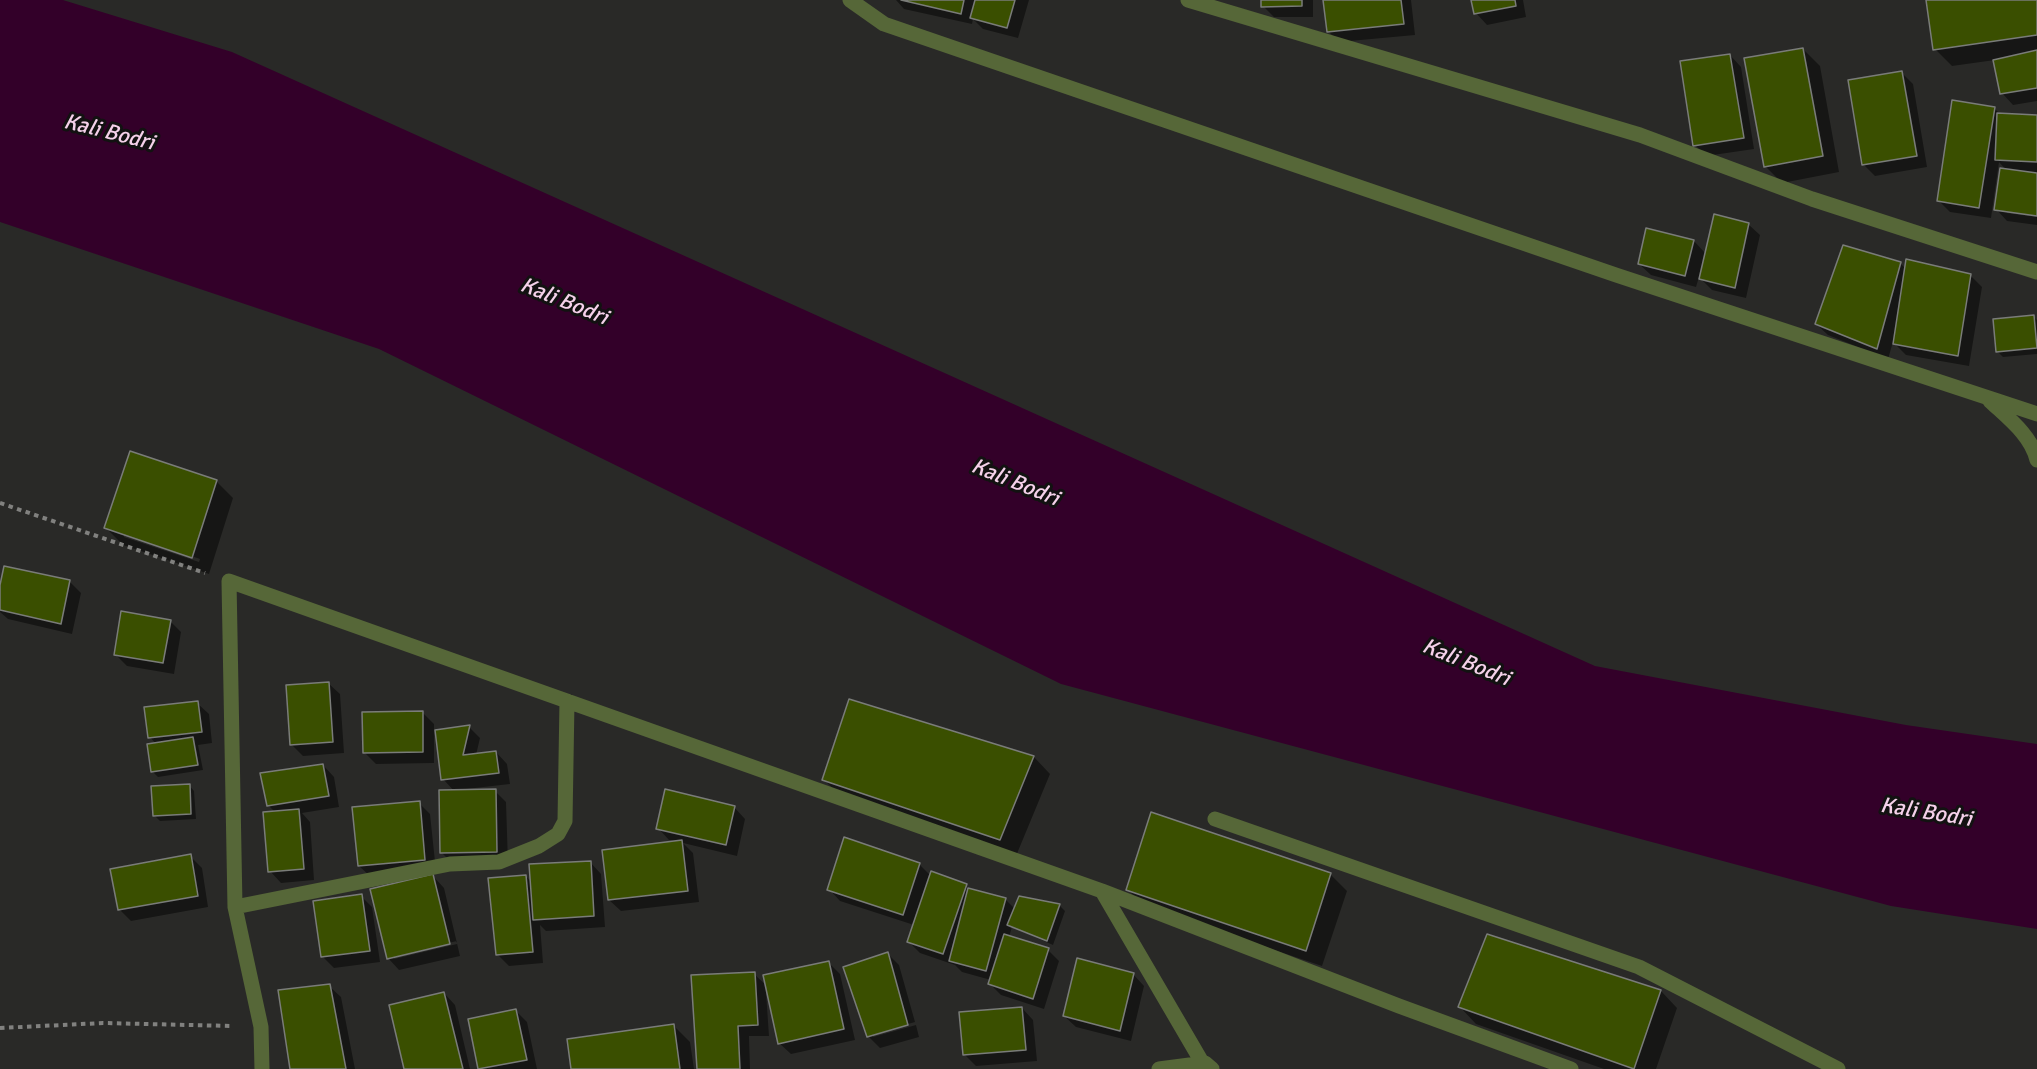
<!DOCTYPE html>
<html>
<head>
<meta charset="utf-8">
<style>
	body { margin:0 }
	canvas { display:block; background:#292927 }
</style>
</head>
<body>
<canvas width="2037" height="1069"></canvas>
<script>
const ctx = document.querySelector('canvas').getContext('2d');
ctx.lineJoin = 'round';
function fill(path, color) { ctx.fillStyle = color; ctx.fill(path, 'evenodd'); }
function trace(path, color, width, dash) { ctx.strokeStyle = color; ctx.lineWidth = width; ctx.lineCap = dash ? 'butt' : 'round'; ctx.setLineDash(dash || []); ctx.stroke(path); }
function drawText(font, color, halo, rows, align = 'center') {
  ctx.font = font + ' Signika,sans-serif'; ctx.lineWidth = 6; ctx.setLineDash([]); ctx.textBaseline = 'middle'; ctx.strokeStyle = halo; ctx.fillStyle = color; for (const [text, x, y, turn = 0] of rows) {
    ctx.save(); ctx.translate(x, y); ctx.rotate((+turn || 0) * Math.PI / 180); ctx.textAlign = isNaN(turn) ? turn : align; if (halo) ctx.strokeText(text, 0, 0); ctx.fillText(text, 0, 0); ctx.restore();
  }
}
fill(new Path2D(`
	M0,0h63l169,52 1363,614 311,59 131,19v185l-146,-23 -830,-222 -682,-335 -379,-127z`), '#330029');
fill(new Path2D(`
	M896,0h133l-11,38 -35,-9 -10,-10 -1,5 -68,-15z
	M1263,0h50v17h-39l-11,-11z
	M1325,0h86l4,35 -76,7 -11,-11z
	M1473,0h50l3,17 -39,8 -11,-12z
	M1927,0h110v101l-24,4 -11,-12 -7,-33 -43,6 -17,-17z
	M1803,49l17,17 19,106 -57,11 -17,-17z
	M1730,55l11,12 13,82 -48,7 -11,-11z
	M1902,73l11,11 14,83 -52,9 -11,-11z
	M1994,108l7,7 36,2v97l-30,-4v3l30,4v8l-30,-4 -11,-12 11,-38 -8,-9 -8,56 -41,-6 -12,-12z
	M1748,224l12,11 -14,63 -34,-8 -13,-13 -3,10 -45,-12 -12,-11 55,-23 12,13z
	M1844,247l57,17 5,5 64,6 12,12 -13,79 -63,-11 -13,-13 -5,17 -60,-24 -12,-11z
	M2033,316l4,4v34l-34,3 -5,-5z
	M216,481l17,17 -24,76 -86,-29 -17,-17zM124,533l76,26 -1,3 -75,-25z
	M5,568l65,14 11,11 -9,41 -64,-15 -8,-7v-21z
	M170,621l11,11 -7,42 -47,-8 -11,-11z
	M328,683l12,11 4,59 -41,3 -12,-12z
	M850,700l184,57 16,17 -34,82 -175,-60 -17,-16z
	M197,703l12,11 3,29 -14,2 5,25 -45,7 -5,-5 3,-28 -6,-7z
	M422,712l12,12v39l-58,1 -12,-12z
	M469,727l11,11 -4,17 20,-3 11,12 3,20 -44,5v2h29l11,11 2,61 -55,1 -11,-11 13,-61 -12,-13z
	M323,765l11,12 5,30 -37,6 8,9 4,58 -33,3 -11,-12 5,-59 -6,-6z
	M189,785l5,6 2,28 -36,2 -6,-6z
	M419,803l11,11 6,57 -65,6 -12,-11z
	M734,807l11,12 -8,37 -54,-13 10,10 6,49 -78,9 -12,-11 69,-58 -9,-2 -11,-12z
	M1152,814l179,61 16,16 -25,75 -178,-60 -17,-17z
	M190,856l12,12 6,39 -77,14 -12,-12z
	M590,862l11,12 4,53 -59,4 -6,-6 3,38 -34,3 -12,-12 29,-78 6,7z
	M919,864l12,12 74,23 10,10 44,-4 6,6 -12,34 -41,-18 -3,10 39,13 11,11 -15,48 -43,-14 -11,-11 1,-4 -29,-8 -7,-7 -35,-12 -12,-12 6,-16 -74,-24 -11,-12z
	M433,876l11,12 16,68 -61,14 -11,-12zM457,941v3l-63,15v-3z
	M361,896l11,11 8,55 -46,6 -11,-11z
	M887,953l12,12 16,57 -42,12v3l43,-12 3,12 -39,11 -12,-12z
	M828,962l12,12 15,66 -64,14 -12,-11 -11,-51h-2l3,44h-20l1,33h-52l56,-95 13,12z
	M1133,974l11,12 -13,55 -55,-14 -12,-11z
	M329,986l12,11 14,72h-64z
	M1661,991l16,17 -21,61h-52l-128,-45 -16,-17z
	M444,993l11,12 15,64h-64z
	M1022,1008l11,12 4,41 -61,5 -11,-11z
	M516,1011l11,11 10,47h-58l-10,-49z
	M673,1025l17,17 4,27h-121z`), '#0007');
const building = new Path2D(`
	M901,0h63l-3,14z
	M975,0h40l-8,28 -37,-10z
	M1261,0h41v6l-41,1z
	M1323,0h78l3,24 -77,8z
	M1471,0h44l1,6 -42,8z
	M1926,0h111v35l-104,15z
	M1803,48l20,108 -59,11 -20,-109z
	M2037,50v38l-37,6 -7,-34z
	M1730,54l14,84 -51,8 -13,-85z
	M1902,71l15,85 -55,9 -14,-85z
	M1952,100l43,7 -16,101 -42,-7z
	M1997,113l40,2v47l-42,-2z
	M2000,168l37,5v43l-43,-6z
	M1714,214l35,9 -14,65 -36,-9z
	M1646,228l48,12 -9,36 -47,-12z
	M1843,245l58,17 -24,87 -62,-25z
	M1906,259l65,15 -13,82 -65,-12z
	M2034,315l3,33 -41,4 -3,-33z
	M130,451l87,29 -25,78 -88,-30z
	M4,566l66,14 -9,44 -61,-14v-25z
	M121,611l50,9 -8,43 -49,-8z
	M329,682l4,60 -43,3 -4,-60z
	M849,699l185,57 -34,84 -178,-60z
	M198,701l4,31 -54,6 -4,-31z
	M423,711v41l-60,1 -1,-41z
	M470,725l-7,30 33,-4 3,22 -58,7 -6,-50z
	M193,737l5,28 -47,7 -4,-28z
	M323,764l6,32 -62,10 -7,-33z
	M190,784l1,30 -38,2 -2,-30z
	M496,789l1,63 -57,1 -1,-63z
	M665,789l70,17 -9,39 -70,-16z
	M420,801l5,59 -67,6 -6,-59z
	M299,809l5,60 -36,3 -5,-60z
	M1151,812l180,61 -25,78 -180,-61z
	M844,837l76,26 -17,52 -76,-25z
	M682,840l6,51 -80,9 -6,-50z
	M191,854l7,42 -80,14 -8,-41z
	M591,861l3,55 -61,4 -4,-56z
	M931,871l36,13 -24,70 -36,-12z
	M433,874l17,70 -63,15 -17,-70z
	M526,875l7,77 -37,3 -8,-77z
	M968,888l38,10 -20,73 -37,-10z
	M362,894l8,57 -49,6 -8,-56z
	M1019,896l41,8 -13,37 -40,-16z
	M1004,934l45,14 -16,51 -45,-15z
	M1487,934l174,56 -27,79 -176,-62z
	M888,952l20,73 -41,12 -24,-70z
	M1077,958l57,15 -14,58 -57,-15z
	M829,961l15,68 -66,15 -15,-69z
	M755,972l3,53 -20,1 2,43h-43l-6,-94z
	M330,984l16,85h-56l-12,-79z
	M444,992l19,77h-59l-15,-64z
	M1022,1007l4,43 -63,5 -4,-43z
	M516,1009l11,51 -49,9 -10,-50z
	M674,1024l6,45h-109l-4,-30z`);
fill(building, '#3a4f00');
trace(building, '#7a7c79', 1.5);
trace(new Path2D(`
	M0,503l205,70
	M0,1028l103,-5 130,3`), '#81817f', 4, [4.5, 4.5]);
trace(new Path2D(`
	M850,0l34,24 732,251 421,139
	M1188,0l452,135 172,64 225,73
	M1990,401c18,17 41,34 47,59
	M1215,819l424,148 199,102
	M1102,891l104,178
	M235,907l215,-43 49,-2 40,-16 19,-12 7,-13 2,-120
	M262,1069l-1,-42 -26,-120 -6,-326 873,310 297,115 172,63
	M1159,1069l46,-6 7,6`), '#566738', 15);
drawText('italic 22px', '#f5d1ea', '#121211', [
	["Kali Bodri",109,133,14],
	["Kali Bodri",564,302,22],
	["Kali Bodri",1015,483,22],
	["Kali Bodri",1466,663,22],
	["Kali Bodri",1926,813,9]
]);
</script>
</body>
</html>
